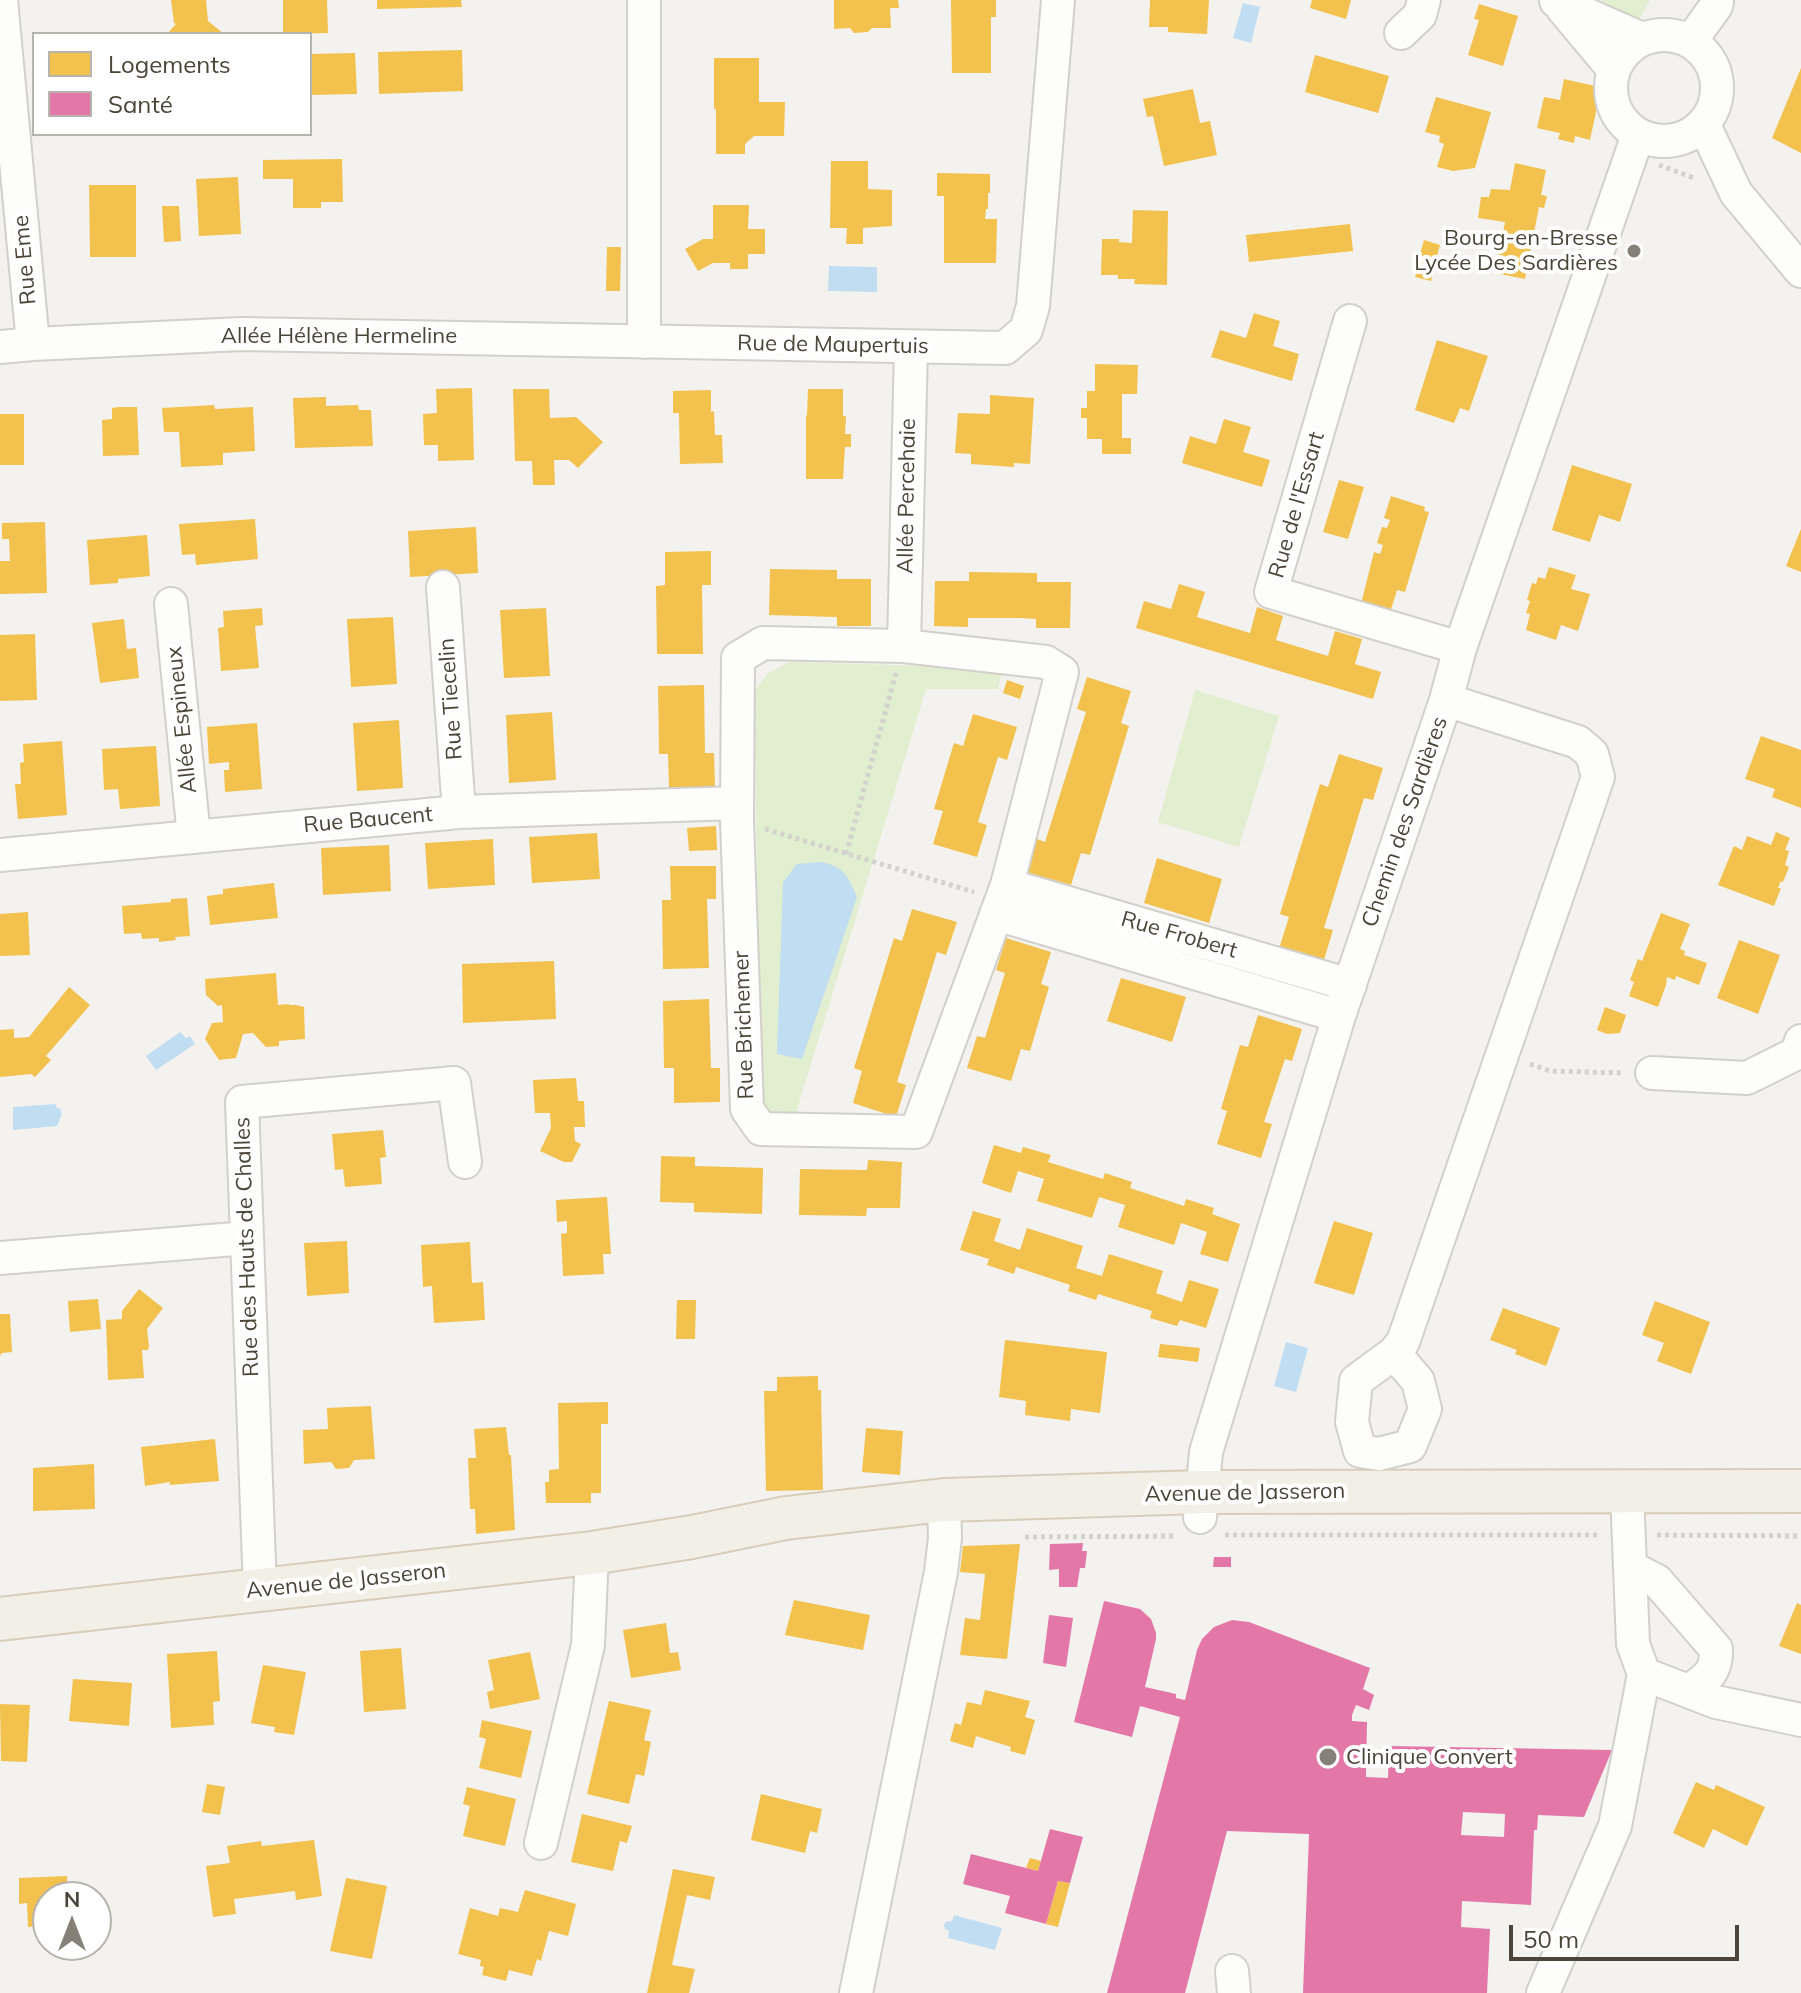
<!DOCTYPE html>
<html>
<head>
<meta charset="utf-8">
<style>
	body { margin:0 }
	#map { position:relative; width:1801px; height:1993px; overflow:hidden; background:#f4f2ee; font-family:Mulish,sans-serif }
	canvas { display:block }
	.legend { position:absolute; left:32px; top:32px; width:280px; height:104px; box-sizing:border-box; background:#fff; border:2px solid #b7b4b0; margin:0; padding:10px 14px; list-style:none; font-size:24px; color:#4b4439 }
	.legend li { display:flex; align-items:center; gap:16px; height:40px }
	.legend b { width:40px; border:2px solid #b7b4b0 }
	.north { position:absolute; left:32px; top:1881px; width:80px; height:80px; box-sizing:border-box; background:#fff; border:2px solid #b7b4b0; border-radius:50%; rotate:0deg; font-size:22px; font-weight:700; line-height:32px; text-align:center; color:#4b4439 }
	.north::after { content:''; display:block; margin:auto; width:28px; height:36px; background:#868178; clip-path:polygon(50% 0,100% 100%,50% 72%,0 100%) }
	.scale { position:absolute; left:1509px; top:1925px; width:230px; height:36px; box-sizing:border-box; border:4px solid #4b4439; border-top:0; padding-left:10px; font-size:24px; line-height:28px; white-space:nowrap; color:#4b4439; -webkit-text-stroke:6px #fff; paint-order:stroke }
</style>
</head>
<body>
<div id="map">
<canvas width="1801" height="1993"></canvas>
<ul class="legend">
<li><b style="height:22px;background:#f2c14e"></b>Logements</li>
<li><b style="height:22px;background:#e377a8"></b>Santé</li>
</ul>
<div class="north">N</div>
<div class="scale">50 m</div>
</div>
<script>
const ctx = document.querySelector('canvas').getContext('2d');
ctx.lineJoin = 'round';
function fill(path, color) { ctx.fillStyle = color; ctx.fill(path, 'evenodd'); }
function trace(path, color, width, dash) { ctx.strokeStyle = color; ctx.lineWidth = width; ctx.lineCap = dash ? 'butt' : 'round'; ctx.setLineDash(dash || []); ctx.stroke(path); }
function drawText(font, color, halo, rows, align = 'center') {
  ctx.font = font + ' Mulish,sans-serif'; ctx.lineWidth = 8; ctx.setLineDash([]); ctx.textBaseline = 'middle'; ctx.strokeStyle = halo; ctx.fillStyle = color; for (const [text, x, y, turn = 0] of rows) {
    ctx.save(); ctx.translate(x, y); ctx.rotate((+turn || 0) * Math.PI / 180); ctx.textAlign = isNaN(turn) ? turn : align; if (halo) ctx.strokeText(text, 0, 0); ctx.fillText(text, 0, 0); ctx.restore();
  }
}
fill(new Path2D(`
	M1600,0h50l-13,23z
	M789,662l214,6 -5,21h-72l-131,427 -23,-1 -11,-11 -7,-412 13,-18z
	M1195,690l84,26 -40,131 -81,-25z`), '#e1eecf');
fill(new Path2D(`
	M1243,3l17,4 -9,36 -18,-5z
	M829,266l48,1v25l-49,-1z
	M820,862c24,4 28,14 37,35l-55,162 -25,-5 6,-172 14,-18z
	M180,1032l6,6 4,-2 5,8 -39,26 -10,-14z
	M56,1104v3l4,2 2,5 -5,12 -44,4v-23z
	M1286,1342l22,6 -12,44 -22,-6z
	M954,1915l48,13 -7,22 -47,-12 1,-7 -4,-2 -1,-4 2,-3 6,-1z`), '#c0ddf1');
fill(new Path2D(`
	M171,0h35l2,21 16,13h-57l9,-10 -2,-1z
	M283,0h44l1,33 -45,1z
	M377,0h84l1,7 -85,2z
	M834,0h64l1,8h-9l1,20h-19l-4,4 -14,1 -4,-5 -16,1z
	M951,0h45v17h-5v56h-39z
	M1150,0h59l-2,34 -39,-2v-5h-19z
	M1312,0h39l-5,19 -36,-11z
	M1479,4l39,12 -15,50 -35,-11 11,-35 -5,-1z
	M462,50l1,41 -84,3 -1,-42z
	M355,53l2,41 -47,1v-41z
	M1315,55l74,21 -11,37 -73,-21z
	M714,58h45v44h26l-1,34h-30l-9,8v10h-29v-45h-2z
	M1801,68v85l-29,-15z
	M1564,79l31,7 1,26 -6,28 -15,-4 -1,7 -16,-4 2,-6 -23,-5 7,-31 16,3z
	M1193,89l7,34 10,-2 7,34 -53,11 -11,-50 -6,1 -4,-18z
	M1436,97l55,15 -16,56 -22,3 -16,-4 7,-23 -5,-2 1,-6 -15,-4z
	M342,159l1,43h-22v6h-28v-29h-30v-19z
	M831,161h37v28l24,1v36l-29,2v16h-17l1,-16h-17z
	M1515,163l31,7 -5,25 6,1 -3,12 -5,-1 -14,72 -30,-6 10,-51 -27,-4 3,-21h8l2,-8 19,1z
	M937,173l53,1v19h-2v16h-2l-1,10h12l-1,44h-52v-67h-7z
	M238,177l3,57 -42,2 -3,-57z
	M89,185h47v72h-46z
	M713,205h36l-1,24h17v25h-17v15h-18v-6h-17l-15,8 -13,-22 18,-10h10z
	M162,206h17l2,35 -17,1z
	M1133,210l35,1 -1,74 -33,-1 1,-5h-17v-4h-17l1,-36h17v3l13,1z
	M1350,224l3,27 -104,11 -3,-27z
	M1424,240l16,5 -6,21 -16,-4z
	M607,247h14l-1,44h-14z
	M1419,265l15,4 -3,12 -16,-4z
	M1254,313l26,8 -7,25 26,8 -7,27 -81,-24 9,-27 26,8z
	M1437,340l51,16 -19,55 -9,-3 -6,15 -39,-13z
	M1095,364l43,1 -1,29h-15v44h9v16h-29v-15h-15v-21h-6v-10h6v-17h8z
	M472,388l2,72 -36,1v-16h-14l-1,-31 14,-1 -1,-24z
	M513,389h36l1,29 26,-1 27,25 -25,26 -9,-8h-15l1,25h-22l-1,-24h-17z
	M808,389h35v27h3l-1,18h6v13h-6l-2,32h-37v-64l1,1z
	M711,390v22l3,-1 1,24h7l1,28 -43,1 -1,-51h-6v-22z
	M990,395l44,3 -4,66 -16,-1v4l-43,-3v-10l-16,-1 3,-40 32,1z
	M326,397v9l32,-1 1,5h12l2,36 -78,2 -2,-50z
	M214,405l1,4 38,-2 2,44 -32,2v12l-42,2 -2,-35h-15l-2,-24z
	M119,407h18l2,48 -36,1 -1,-36 10,-1v-11z
	M0,414h24v51h-24z
	M1224,419l27,8 -8,25 27,8 -8,27 -80,-24 8,-27 26,8z
	M1572,465l60,19 -12,38 -21,-7 -9,27 -38,-12z
	M1339,480l25,7 -16,52 -25,-7z
	M1391,496l34,11 -1,4 5,1 -24,80 -8,-2 -7,23 -29,-9 13,-52 6,2 3,-9 -6,-2 5,-16 5,1 3,-8 -6,-2z
	M255,519l3,40 -62,6 -1,-11 -13,1 -3,-31z
	M45,522l2,71 -47,1v-33h10l-1,-22h-7v-16z
	M476,527l2,46 -68,4 -2,-46z
	M1801,529v43l-15,-6z
	M147,535l3,41 -32,3v4l-28,2 -3,-45z
	M711,551v34h-9l1,69h-46l-1,-68 9,-1v-33z
	M1549,567l27,8 -5,14 19,5 -12,37 -17,-6 -5,15 -30,-10 4,-16 -4,-1 4,-12 -3,-1 5,-17 4,1 2,-7 7,2z
	M770,569l67,1v9h34v47h-34v-9l-68,-2z
	M969,572l68,1v9h34l-1,46h-34v-9l-16,-1h-52v9l-34,-1 1,-45h34z
	M1179,584l26,8 -8,25 53,16 7,-26 26,9 -7,24 52,16 7,-25 27,8 -7,25 26,8 -8,27 -237,-71 8,-27 27,8z
	M262,608l1,17 -8,1 4,42 -38,3 -3,-43 6,-1 -1,-16z
	M546,608l4,68 -46,2 -4,-68z
	M393,617l4,67 -46,3 -4,-68z
	M124,619l3,30 9,-1 3,30 -39,5 -8,-60z
	M35,634l2,66 -37,1v-66z
	M1087,677l44,14 -10,32 8,3 -39,129 -9,-2 -10,32 -45,-13 11,-33 8,3 41,-130 -9,-3z
	M1007,680l17,6 -4,13 -17,-6z
	M704,685l1,68h9l1,34 -46,1 -1,-34h-9l-1,-68z
	M552,712l4,68 -47,3 -3,-68z
	M973,714l44,13 -10,33 -9,-3 -20,65 9,3 -10,32 -44,-13 10,-33 -9,-2 20,-66 9,3z
	M399,720l4,68 -46,3 -4,-68z
	M257,723l5,66 -37,3 -1,-22h5v-8l-20,2 -2,-37z
	M1761,736l40,14v58l-29,-11 3,-8 -30,-10z
	M62,741l5,74 -49,4 -3,-35h6l-1,-21 4,-1 -1,-18z
	M156,746l4,60 -40,3 -2,-20 -14,1 -2,-41z
	M1339,754l44,14 -10,32 -9,-2 -40,130 9,2 -10,33 -44,-14 10,-32 -9,-3 40,-130 8,3z
	M716,826l1,24 -28,1 -2,-23z
	M1776,832l14,6 -5,12 4,1 -4,14 4,2 -6,15 -2,-1 -3,7h3l-7,18 -56,-21 16,-39 8,4 5,-14 24,9z
	M597,833l3,46 -68,4 -3,-46z
	M493,839l2,46 -67,4 -3,-46z
	M389,845l2,46 -68,4 -2,-47z
	M1157,858l65,21 -13,44 -65,-20z
	M670,866h46v33h-9l2,69 -46,1 -1,-69h9z
	M274,883l4,35 -68,7 -3,-29 16,-2v-5z
	M187,898l3,38 -15,1 1,3 -17,2v-4l-17,1 -1,-6 -17,1 -2,-28 49,-4v-3z
	M912,909l45,13 -11,33 -9,-3 -40,130 9,3 -10,32 -43,-14 9,-32 -8,-3 40,-130 8,3z
	M28,912l2,43 -30,1v-42z
	M1661,913l29,11 -10,25 5,2 -1,4 23,8 -8,22 -23,-9 -1,4 -8,-3 -1,8 -8,22 -29,-11 5,-14 -4,-2 8,-21 4,2z
	M1006,938l45,14 -10,32 8,3 -19,64 -9,-2 -10,32 -44,-13 10,-32 8,2 20,-65 -9,-3z
	M1739,940l41,15 -22,59 -41,-16z
	M554,961l2,58 -93,4 -1,-59z
	M276,973l2,32 11,-1v1h7l8,2 1,32 -26,2v5l-13,1 -13,-14 -10,1 -7,24 -17,2 -14,-21 7,-16 11,-1 -1,-17 -4,1 -12,-11 -1,-16z
	M1121,978l65,19 -14,45 -65,-21z
	M69,987l21,18 -44,51 5,4 -16,17 -4,-3 -31,3v-47l14,-1v9l15,-1z
	M709,999l2,69h9v34l-46,1v-35h-10l-1,-67z
	M1605,1007l21,8 -6,18 -13,1 -10,-4z
	M1258,1015l44,14 -10,32 -7,-2 -21,63 8,2 -11,34 -44,-14 10,-33 -6,-2 19,-64 8,2z
	M576,1078l2,23h6l1,26h-11l1,14 6,3 -9,18h-8l-24,-11 11,-23 -1,-15h-15l-2,-33z
	M383,1130l3,27 -6,1 2,26 -37,3 -2,-18 -8,1 -3,-36z
	M994,1145l27,8 2,-6 28,8 -3,7 55,17 2,-6 27,9 -2,6 54,18 2,-7 28,9 -2,6 28,10 -12,38 -28,-8 7,-22 -26,-9 -7,22 -56,-18 7,-22 -26,-8 -7,21 -55,-17 7,-22 -26,-8 -7,22 -29,-10z
	M661,1156l34,1v9l68,2 -1,46 -68,-2v-9l-34,-1z
	M868,1160l34,2 -2,46h-33l-1,8 -67,-1 1,-46 67,1z
	M607,1197l4,57h-8l1,20 -41,2 -2,-42 6,-1v-12l-10,1 -1,-22z
	M973,1211l28,8 -7,22 26,9 7,-22 56,18 -7,22 26,8 7,-22 54,17 -7,22 26,9 7,-22 30,9 -13,39 -26,-8 -3,6 -27,-8 2,-7 -54,-17 -2,6 -28,-9 2,-6 -54,-18 -2,7 -27,-9 2,-6 -29,-9z
	M1334,1221l39,12 -19,62 -40,-12z
	M347,1241l2,52 -42,3 -3,-53z
	M470,1242l2,41 11,-1 2,38 -51,3 -2,-37 -9,1 -2,-42z
	M139,1289l24,19 -16,21 2,17 -1,4h-6l2,28 -36,2 -2,-60 16,-1v-8z
	M98,1299l3,30 -31,3 -2,-31z
	M677,1300h19l-1,39h-19z
	M1655,1301l55,21 -19,52 -34,-13 7,-18 -22,-8z
	M1503,1308l57,20 -14,38 -31,-12 2,-4 -27,-10z
	M0,1314h10l2,38 -10,1 -2,3z
	M1005,1340l102,12 -7,61 -29,-4 -1,12 -45,-6 1,-14 -27,-4z
	M1160,1344l40,4 -2,14 -40,-5z
	M818,1376v14h3l2,100 -57,1 -2,-100h13v-14z
	M608,1402v22h-7v69h-10v10h-45l-1,-21h4v-12l10,-1 -1,-66z
	M371,1406l4,53 -21,1 -5,8 -13,1 -5,-7 -27,2 -1,-34 25,-1 -1,-21z
	M506,1427l3,28h2l4,75 -39,4 -1,-25h-5l-2,-51h8l-2,-29z
	M866,1428l37,3 -3,44 -38,-3z
	M215,1439l4,42 -49,4v-3l-25,4 -4,-39z
	M94,1464l1,45 -62,2v-43z
	M1020,1544l-13,115 -47,-4 5,-37 15,2 5,-46 -25,-2 3,-26z
	M794,1600l76,15 -7,35 -78,-15z
	M1797,1603l4,2v49l-22,-8z
	M666,1623l4,30 8,-1 3,18 -50,8 -8,-48z
	M401,1648l5,61 -42,3 -4,-61z
	M217,1651l3,50 -7,1 1,23 -43,3 -4,-74z
	M530,1652l10,47 -50,10 -3,-17 7,-2 -6,-30z
	M263,1665l43,7 -12,63 -20,-3 1,-5 -24,-4z
	M73,1679l59,4 -3,43 -60,-5z
	M985,1690l45,11 -5,16 10,3 -10,35 -15,-4 1,-4 -35,-11 -3,12 -23,-7 5,-18 6,2 6,-23 14,3z
	M609,1701l42,9 -7,30 7,2 -7,34 -8,-2 -7,30 -42,-10z
	M0,1704l30,1 -3,57 -26,-1z
	M482,1720l50,11 -11,47 -42,-10 7,-29 -7,-2z
	M1696,1782l18,8 2,-5 49,22 -18,39 -34,-17 -9,19 -31,-15z
	M207,1784l18,3 -5,28 -18,-3z
	M467,1787l49,12 -11,47 -42,-10 7,-30 -7,-2z
	M761,1794l61,15 -5,24 -7,-2 -5,22 -54,-13z
	M582,1814l50,12 -5,17 -7,-2 -7,30 -42,-9z
	M314,1840l8,56 -26,4 -1,-9 -61,8 2,15 -23,3 -7,-51 24,-3 -3,-17 34,-5 1,5z
	M1030,1858l11,3 -3,10 -12,-3z
	M673,1869l42,8 -5,23 -23,-5 -15,70 23,4 -6,24h-42z
	M67,1876l1,21h-20v29l-20,1 -1,-24 -8,1v-26z
	M346,1878l41,8 -15,73 -42,-8z
	M1058,1881l12,2 -12,44 -12,-3z
	M525,1890l51,14 -8,32 -19,-5 -8,30 -4,-2 -5,17 -23,-6 -3,11 -24,-6 2,-8 -4,-1 1,-6 -23,-6 12,-46 28,8 2,-8 18,4z`), '#f2c14e');
fill(new Path2D(`
	M1083,1543l-1,8h5l-2,17h-5l-3,19h-18v-18l-10,1 1,-26z
	M1214,1557h17v10h-18z
	M1104,1601l36,8 11,10 5,14v6l-11,48 31,7v4l9,2 12,-50 5,-11 12,-12 18,-7 17,2 121,46 -7,21 11,6 -5,15 -13,-5 -4,10v6l15,1 -1,55 22,1 1,-32 223,4 -28,67 -46,-2 -1,15h-3l-3,75 -69,-4 -1,26 29,2 -3,64h-184l6,-159 -82,-3 -42,162h-78l73,-276 -40,-11 -8,31 -58,-15zM1463,1812l42,2 -1,23 -43,-2z
	M1049,1615l24,3 -7,49 -23,-4z
	M1050,1829l33,8 -13,46 -12,-2 -12,43 -41,-11 5,-17 -47,-12 8,-30 67,17z`), '#e377a8');
const minor = new Path2D(`
	M644,0v342
	M1556,1l86,38
	M1563,9l51,61
	M1401,33l19,-18 4,-15
	M1611 88a53 53 0 1 1 106 0a53 53 0 1 1-106 0Z
	M1690,42l26,-36 1,-4
	M1704,125l32,68 65,78
	M1350,321l-79,271 189,56
	M33,344l208,-10 764,14 21,-18 7,-24 25,-306
	M0,347l33,-3 -32,-344
	M443,587l16,225
	M171,604l23,233
	M763,643l141,3 142,16 16,10 -55,213 -91,247 -155,-3 -14,-20 -10,-289 1,-162z
	M904,646l7,-299
	M0,855l459,-43 278,-9
	M1007,885l343,100
	M996,914l343,102
	M1652,1073l95,5 50,-25 4,-12
	M0,1258l247,-20
	M1394,1353l24,28 7,28 -15,37 -31,8 -19,-3 -8,-29 4,-41 38,-28 9,-11 195,-565 -6,-23 -14,-12 -132,-42
	M1627,1492l6,152 11,30 72,28 85,18
	M1200,1517l6,-65 133,-436 107,-316 14,-52 178,-513
	M1630,1567l27,14 59,68c1,23 -9,29 -27,42
	M260,1590l-18,-488 212,-19 11,79
	M541,1843l47,-198 4,-92
	M1232,1971l2,22
	M856,1993l85,-421 4,-34 -1,-38
	M1543,1993l72,-167 29,-152`);
const major = new Path2D(`
	M0,1619l592,-66 100,-16 94,-19 158,-18 257,-8 600,-1`);
trace(minor, '#d2d0cb', 36);
trace(major, '#d6cebb', 46);
trace(new Path2D(`
	M1603,97l2,30
	M1659,165l35,13
	M765,829l209,63
	M846,854l50,-181
	M1530,1064l20,7 73,2
	M1225,1535h374
	M1657,1535l144,1
	M1025,1537l150,-1`), '#d3d2cc', 5, [4, 4]);
trace(minor, '#fdfdfc', 32);
trace(major, '#f2efe6', 42);
for (const [x, y, r, color] of [
	[1634,251,8,"#868178"],
	[1328,1757,10,"#868178"]
]) { const dot = new Path2D(); dot.arc(x, y, r, 0, 2 * Math.PI); ctx.fillStyle = color; ctx.fill(dot); trace(dot, '#fff', 3); }
drawText('22px', '#4b4439', '#fff', [
	["Bourg-en-Bresse",1618,238],
	["Lycée Des Sardières",1618,263],
	["Clinique Convert",1346,1757,"left"]
], 'right');
drawText('22px', '#4b4439', '#fff', [
	["Rue Eme",25,260,-95],
	["Allée Hélène Hermeline",339,336],
	["Rue de Maupertuis",833,345,1],
	["Allée Percehaie",907,496,-89],
	["Rue de l'Essart",1297,505,-74],
	["Rue Tiecelin",451,699,-94],
	["Allée Espineux",182,720,-96],
	["Rue Baucent",368,820,-5],
	["Chemin des Sardières",1405,822,-71],
	["Rue Frobert",1179,935,16],
	["Rue Brichemer",744,1025,-92],
	["Rue des Hauts de Challes",247,1247,-92],
	["Avenue de Jasseron",1245,1493,-1],
	["Avenue de Jasseron",346,1581,-6]
]);
</script>
</body>
</html>
